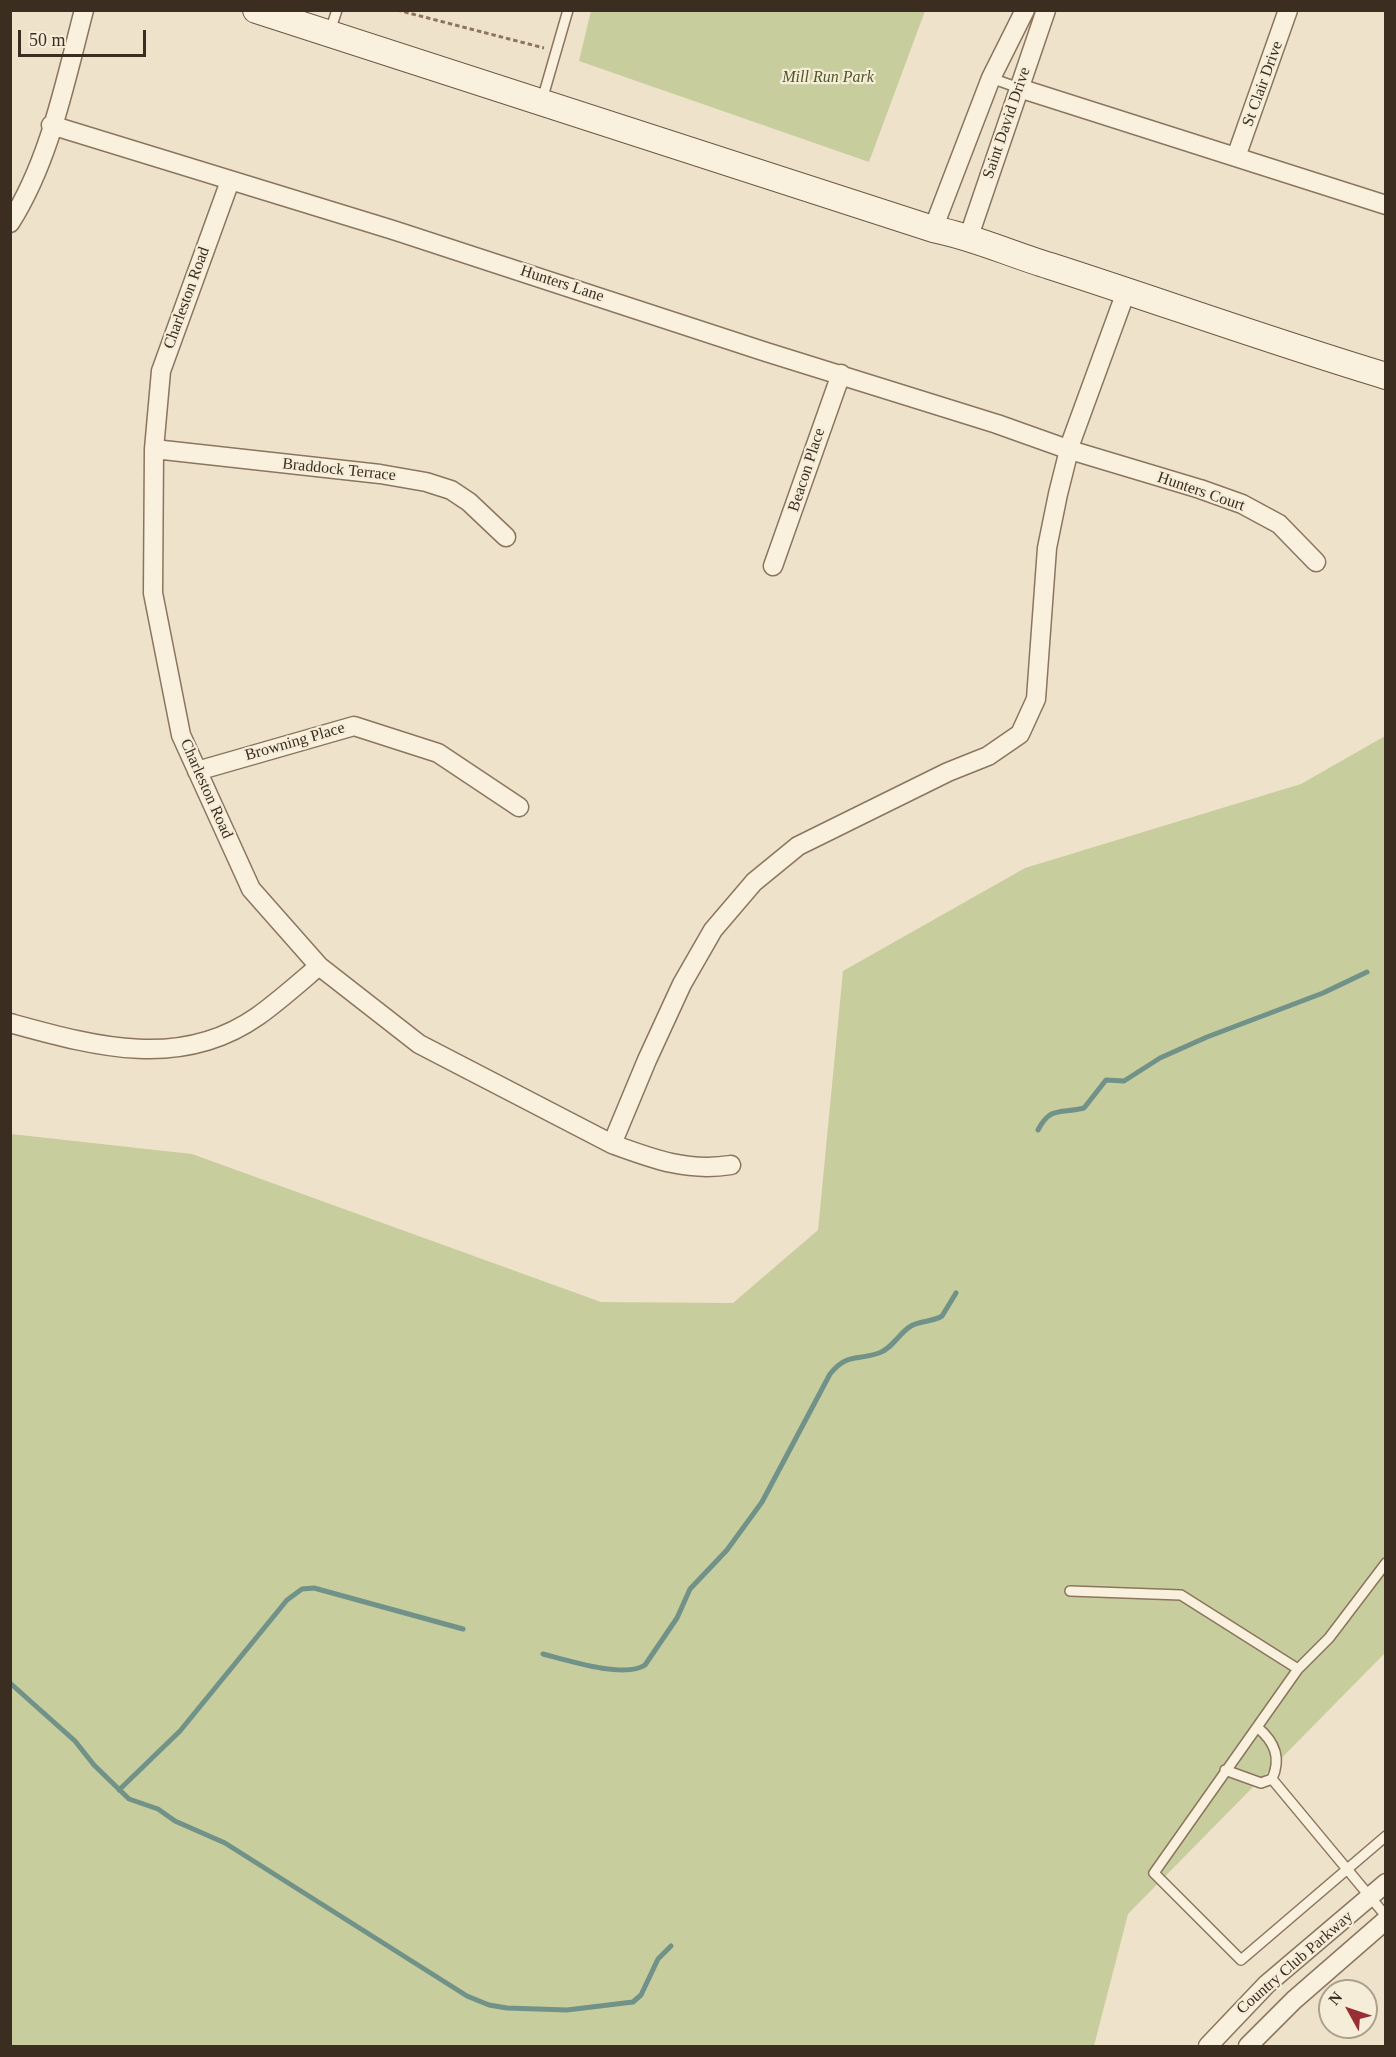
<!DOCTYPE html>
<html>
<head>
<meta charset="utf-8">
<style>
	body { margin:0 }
	#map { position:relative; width:1396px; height:2057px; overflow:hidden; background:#eee3ca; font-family:Georgia,serif }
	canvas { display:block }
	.frame { position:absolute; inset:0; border:12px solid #3c2d21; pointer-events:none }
	.north { position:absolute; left:1318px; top:1979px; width:60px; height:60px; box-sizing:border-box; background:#f6edd9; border:2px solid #aca08f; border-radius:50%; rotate:310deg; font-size:16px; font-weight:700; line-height:24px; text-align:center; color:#3c2d21 }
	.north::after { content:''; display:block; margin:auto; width:21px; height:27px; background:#992f32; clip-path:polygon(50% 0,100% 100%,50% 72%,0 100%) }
	.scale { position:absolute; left:18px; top:30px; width:128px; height:27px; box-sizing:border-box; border:3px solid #3c2d21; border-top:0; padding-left:8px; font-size:18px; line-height:21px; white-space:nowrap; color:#3c2d21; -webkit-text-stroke:4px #f6edd9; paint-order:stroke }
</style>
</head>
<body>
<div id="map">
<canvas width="1396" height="2057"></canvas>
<div class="frame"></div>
<div class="north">N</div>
<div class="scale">50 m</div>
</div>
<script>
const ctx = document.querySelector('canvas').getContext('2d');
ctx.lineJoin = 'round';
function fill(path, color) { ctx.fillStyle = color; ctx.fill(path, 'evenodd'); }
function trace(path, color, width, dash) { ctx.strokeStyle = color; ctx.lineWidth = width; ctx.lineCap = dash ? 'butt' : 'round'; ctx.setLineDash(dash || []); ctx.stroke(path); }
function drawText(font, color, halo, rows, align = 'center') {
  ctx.font = font + ' Georgia,serif'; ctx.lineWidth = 4.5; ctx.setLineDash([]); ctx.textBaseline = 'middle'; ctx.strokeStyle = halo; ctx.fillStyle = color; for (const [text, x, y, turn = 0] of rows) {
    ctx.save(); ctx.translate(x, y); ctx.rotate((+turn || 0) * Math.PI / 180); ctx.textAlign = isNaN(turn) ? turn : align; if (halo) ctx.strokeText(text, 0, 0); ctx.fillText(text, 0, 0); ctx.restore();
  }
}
fill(new Path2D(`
	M591,11v-1l334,1 -56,151 -290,-101z
	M1385,736v917l-257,261 -34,132h-1083v-912l181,20 409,148 132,1 85,-73 25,-259 182,-103 276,-84z`), '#c8cd9d');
trace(new Path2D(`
	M1038,1130c13,-25 24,-16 46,-22l22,-28 18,1 36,-23 47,-21 116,-44 44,-21
	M543,1654c23,6 82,25 102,11l32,-47 13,-29 37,-39 35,-48 68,-128c17,-21 26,-13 49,-21 14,-5 20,-20 32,-27 9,-5 21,-4 31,-10l14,-23
	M10,1683l65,58 19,24 35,34 29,10 17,12 50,22 242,153 22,9 18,3 60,2 66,-8 8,-7 17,-36 13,-13
	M119,1790l61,-59 107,-131 15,-11 12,-1 149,41`), '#709289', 5);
const lane = new Path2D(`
	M330,31l7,-21
	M991,78l28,10
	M542,100l26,-90
	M1386,1563l-57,75 -31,31 -144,204 87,87 145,-124
	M1070,1591l111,4 117,74
	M1225,1770l36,13 11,-4c10,-22 2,-38 -15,-52
	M1272,1779l114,137`);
const street = new Path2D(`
	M1019,88l367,117
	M51,125l342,105 373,122 231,72 73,26 130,39 42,15 37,20 37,38
	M1236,157l52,-147
	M230,181l-69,190 -7,78 -1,144 28,142 70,154 68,77 100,78 193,100c41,15 75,28 119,21
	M10,223c40,-63 55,-141 74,-213
	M933,229l58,-151 34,-68
	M969,236l77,-226
	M154,449l226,25 46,8 25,8 18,12 37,35
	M773,566l68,-192
	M197,771l157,-45 84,27 81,54
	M10,1023c84,23 170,48 248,-7 21,-15 41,-33 61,-50
	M612,1144l35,-84 35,-76 31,-54 41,-48 44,-36 150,-74 40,-16 32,-22 16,-35 11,-151 11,-54 13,-52 56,-153
	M1208,2046l59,-62 119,-101
	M1248,2046l46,-46 92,-80`);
const secondary = new Path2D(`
	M256,10l677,219c41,8 77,25 117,37 112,36 223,76 336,110`);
trace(lane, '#8b755e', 12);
trace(street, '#8b755e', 21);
trace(secondary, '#6d5641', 28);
trace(new Path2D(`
	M397,10l147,38`), '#8b755e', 3, [4.5, 3]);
trace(lane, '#f9f0dd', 9);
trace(street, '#f9f0dd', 18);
trace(secondary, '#f9f0dd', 26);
drawText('italic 16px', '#4d5828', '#f6edd9', [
	["Mill Run Park",828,78]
]);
drawText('16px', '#3c2d21', '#f6edd9', [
	["St Clair Drive",1263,84,-70],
	["Saint David Drive",1007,123,-71],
	["Hunters Lane",562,284,18],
	["Charleston Road",187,298,-70],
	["Braddock Terrace",339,470,6],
	["Beacon Place",807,470,-72],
	["Hunters Court",1201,492,19],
	["Browning Place",295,742,-16],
	["Charleston Road",206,789,66],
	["Country Club Parkway",1295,1963,-41]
]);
</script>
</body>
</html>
